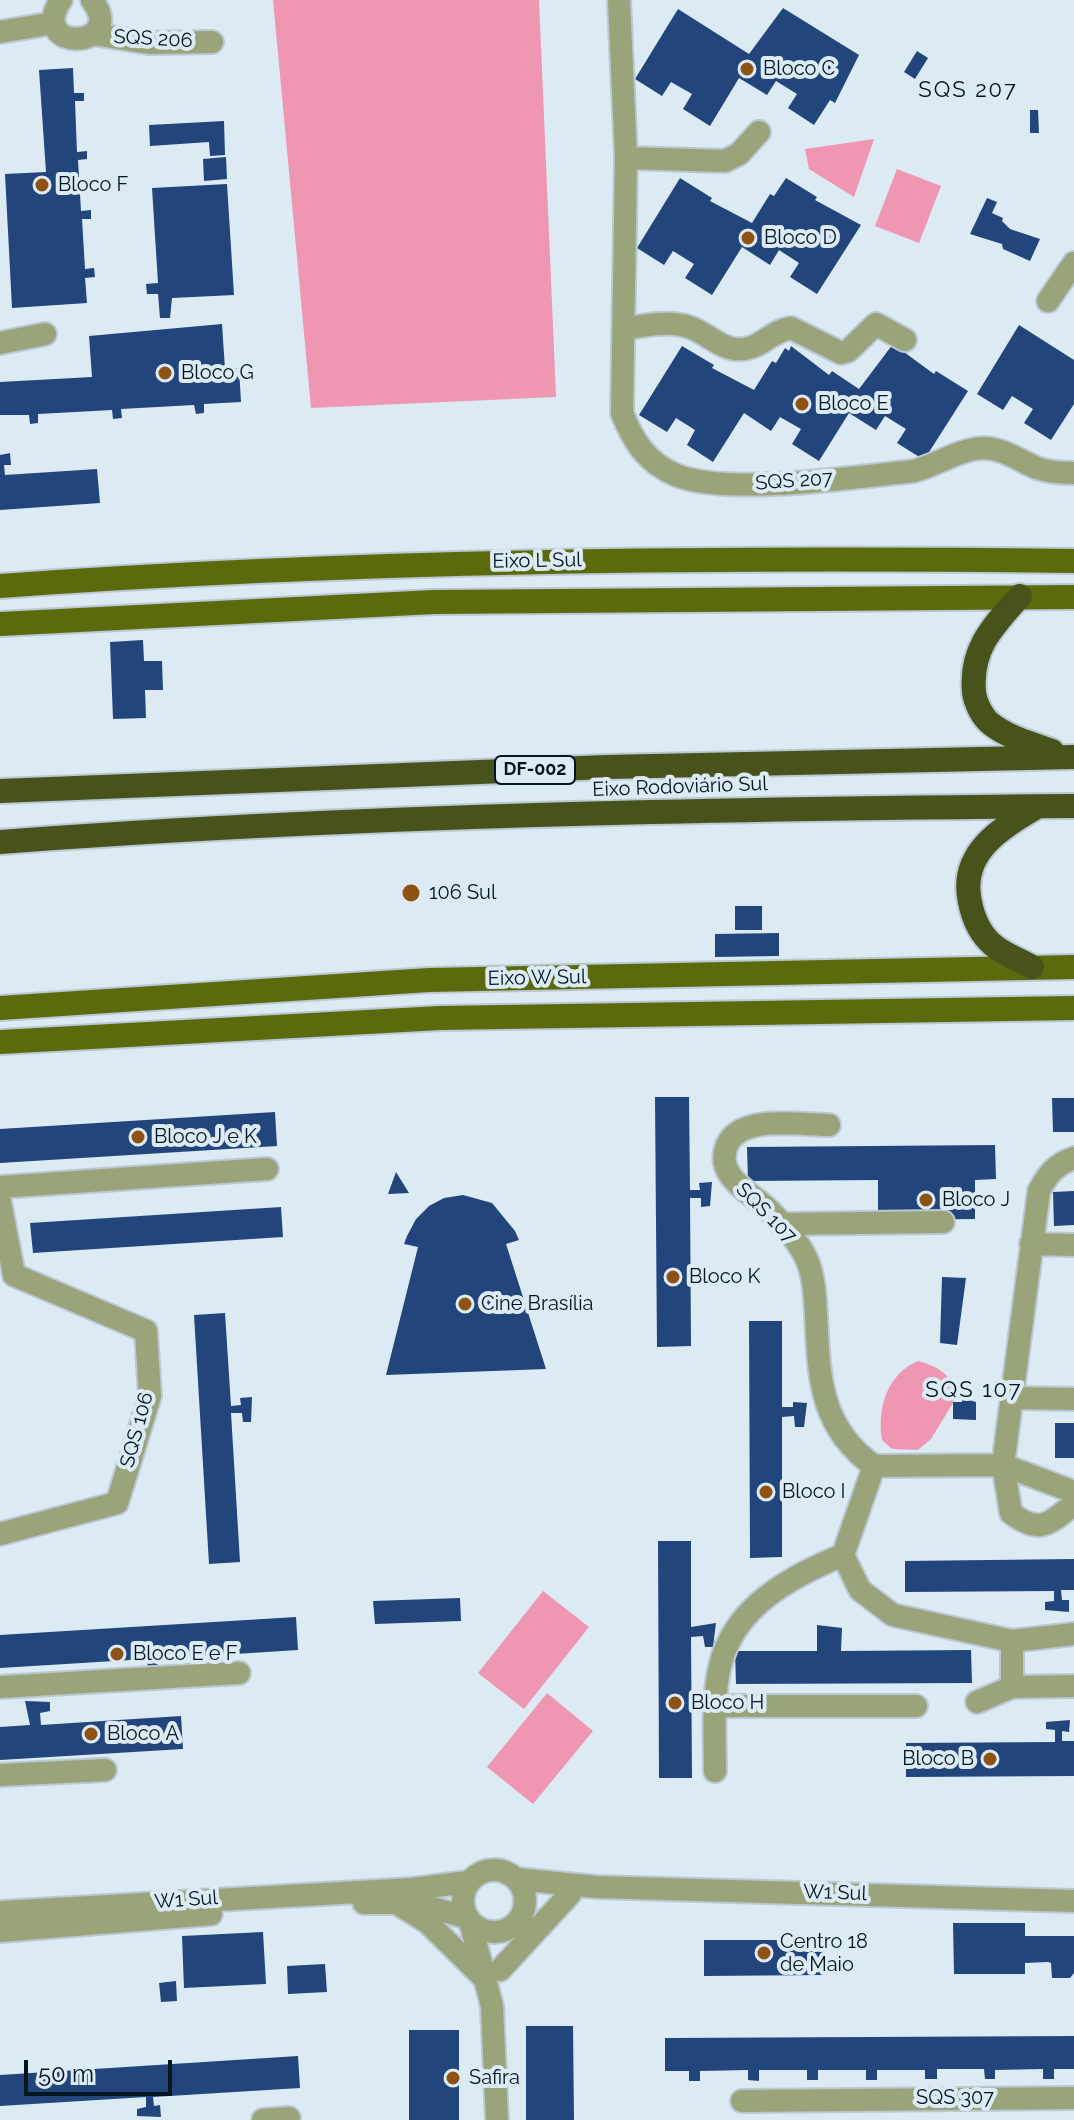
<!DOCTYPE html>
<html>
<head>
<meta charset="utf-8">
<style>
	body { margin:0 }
	#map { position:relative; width:1074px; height:2120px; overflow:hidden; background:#dceaf4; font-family:Raleway,sans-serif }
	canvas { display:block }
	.scale { position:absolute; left:24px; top:2060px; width:148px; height:36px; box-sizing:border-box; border:4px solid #011523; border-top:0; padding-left:10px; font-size:24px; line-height:28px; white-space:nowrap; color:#011523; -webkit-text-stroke:6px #dceaf4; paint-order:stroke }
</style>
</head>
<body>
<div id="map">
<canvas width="1074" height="2120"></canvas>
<div class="scale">50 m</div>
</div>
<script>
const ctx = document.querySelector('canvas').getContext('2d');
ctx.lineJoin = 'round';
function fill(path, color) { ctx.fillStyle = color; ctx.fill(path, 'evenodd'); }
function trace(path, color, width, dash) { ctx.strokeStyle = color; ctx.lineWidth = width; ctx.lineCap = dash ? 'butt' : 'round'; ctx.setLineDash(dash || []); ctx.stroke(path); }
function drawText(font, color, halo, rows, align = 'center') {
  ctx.font = font + ' Raleway,sans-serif'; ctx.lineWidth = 8; ctx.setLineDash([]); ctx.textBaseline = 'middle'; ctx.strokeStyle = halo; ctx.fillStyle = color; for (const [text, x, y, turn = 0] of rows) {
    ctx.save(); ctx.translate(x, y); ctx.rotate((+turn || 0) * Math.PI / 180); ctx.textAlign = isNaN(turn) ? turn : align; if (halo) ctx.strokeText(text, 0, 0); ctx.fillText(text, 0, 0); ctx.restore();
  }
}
fill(new Path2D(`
	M273,0h266l17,397 -245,11z
	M874,139l-20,58 -45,-28 -4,-20z
	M897,169l44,17 -22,57 -44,-17z
	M918,1361c23,7 34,13 38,37l-25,41 -13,11 -26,-1 -10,-9c-5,-32 5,-66 36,-79z
	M543,1591l46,36 -65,82 -46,-36z
	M547,1693l46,38 -60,73 -46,-37z`), '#ee96b2');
fill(new Path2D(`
	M783,8l76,47 -24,48 -5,-3 -16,25 -26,-17 9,-14 -21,-13 -9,14 -28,-17 -29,48 -27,-17 9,-15 -21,-12 -9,14 -27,-17 43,-70 71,45z
	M917,51l11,7 -13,21 -11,-7z
	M73,68l1,25h10v8h-9l2,51 10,-1v8l-9,1 3,51 10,-1v9h-9l3,50 9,-1 1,9 -10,1 2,25 -75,5 -7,-134 41,-2 -7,-102z
	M1030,110h8l1,23h-9z
	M224,121l1,34 -15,1 -1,-14 -59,4 -1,-21z
	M226,157l1,22 -23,2 -1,-22z
	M680,178l32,20 -2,3 42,22 18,-29 4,2 12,-18 31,19 -2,3 46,25 -44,69 -27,-17 9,-14 -20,-13 -9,15 -28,-18 -30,48 -27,-17 9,-14 -21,-13 -9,14 -27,-17z
	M227,184l7,111 -62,3 -2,20h-10l-2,-24h-11l-1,-10 12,-1 -6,-95z
	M987,198l10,4 -5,11 11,5 -1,3 8,8 30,10 -10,22 -27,-12 -1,-5 -32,-10z
	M222,324l3,45 14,-1 2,34 -37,2v9l-8,1 -2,-9 -73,4 1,9 -9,1 -1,-9 -74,4v9l-8,1 -1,-9h-29v-33l92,-5 -3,-41z
	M1019,325l55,35v44l-23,36 -27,-17 9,-14 -21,-13 -9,14 -26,-16z
	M893,344l41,30 2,-3 32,20 -44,69 -27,-17 9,-14 -21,-13 -9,14 -27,-17 -30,48 -27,-17 9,-15 -21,-12 -9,14 -27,-18 -31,49 -26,-17 8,-15 -19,-12 -9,14 -28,-17 43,-69 32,19 -2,3 42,22 18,-29 4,2 9,-15 4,3 2,-5 38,29 3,-4 27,18z
	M10,453l1,12h-7l1,10 92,-6 3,34 -100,7v-55z
	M143,640l1,21h18l1,29h-18l1,28 -33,1 -3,-77z
	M735,906h27v24h-27z
	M779,933v23l-64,1v-23z
	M655,1097h34l1,93h10l-1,-7 13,-1 -2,24 -9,1v-9h-11l1,148 -34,1z
	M1052,1098h22v34h-21z
	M275,1112l2,34 -277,17v-34z
	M995,1145l1,34 -21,1v39l-97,1v-40l-130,1 -1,-34z
	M396,1172l13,21 -21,1z
	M1074,1191v34l-20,1 -1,-34z
	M463,1195l29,8 23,28 4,9 -13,4 40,125 -160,6 32,-128 -14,-3 3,-8 9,-17 13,-13 15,-8z
	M281,1207l2,30 -250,16 -3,-30z
	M942,1277l24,1 -9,67 -17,-2z
	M225,1313l6,93 10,-1 -1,-7 12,-1 -1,25h-8l-1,-9h-11l9,149 -31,2 -15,-249z
	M749,1321h33v86h11v-5l14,1 -3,24h-9l-1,-11 -12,1v140l-32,1z
	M962,1398l14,4v18l-23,-1v-17h9z
	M1055,1423h19v35h-19z
	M658,1541h33v86l25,-4 -3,24h-8l-2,-11 -12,1 1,141h-33z
	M1074,1559v31h-13l1,10h7v12l-24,-2v-8l9,-1v-10l-149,1v-31z
	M460,1598l1,23 -86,3 -2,-23z
	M296,1617l2,33 -141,9 1,12 -10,-1 -1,-11 -147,9v-33z
	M817,1625l25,3 -1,23 130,-1 1,33 -236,1 -1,-33h82z
	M25,1701l25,1v9l-10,2 1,12 140,-9 2,33 -183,11v-33l30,-2z
	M1070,1720l-1,12 -7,-1v10h12v35l-168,1v-34l149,-1v-12l-9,-1v-7z
	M953,1923h72v13h49v37l-4,5h-18l-1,-15 -3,-1 -23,1v11h-71z
	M263,1932l3,52 -82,4 -2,-52z
	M704,1940h74v5h46l1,30 -121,1z
	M325,1964l2,28 -39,2 -1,-28z
	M176,1981l1,20 -16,1 -2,-19z
	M526,2026h47l1,94h-48z
	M409,2030h50v90h-50z
	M1074,2036v33h-20v10h-11v-10l-48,1v9h-10l-1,-10h-47v10h-12v-9h-48v10h-11v-10h-48v10h-11v-10h-48v11l-11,-1v-10l-48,1v10h-11v-10h-24v-33z
	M298,2056l2,32 -147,9 1,9 6,-1 1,12 -24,-1v-7l9,-2v-10l-146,9v-31z`), '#22457c');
const minor = new Path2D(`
	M61,0c-35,53 68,50 31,0
	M619,0l7,158 -4,255c11,28 25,50 54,62 50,21 180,2 238,-4 23,-6 47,-23 71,-23 19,1 35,13 52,20 11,4 25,5 37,5
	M0,32l54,-9
	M93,34l56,9 63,-1
	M626,158l99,3 14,-7 20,-22
	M1048,301l26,-38
	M626,329c18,-4 45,-8 63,-2 16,5 28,19 45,22 26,3 35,-18 57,-21l50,25 7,-2 28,-27 29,16
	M0,343l45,-9
	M829,1125c-28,0 -88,-11 -102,20 -13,32 25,48 43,66 14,14 29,31 37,49 7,16 8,37 9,54 3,62 3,113 58,152
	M1074,1158c-18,6 -27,17 -35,33l-36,274 8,48c29,22 38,11 63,-9
	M0,1187l267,-18
	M0,1202l14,73 132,56 4,65 -33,107 -117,31
	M781,1224l162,-2
	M1031,1244l43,1
	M1012,1398l62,1
	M1074,1492l-71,-27 -129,1 -31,89 17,35 33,25 119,26 62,-7
	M0,1687l239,-14
	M1012,1687v-46
	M977,1702l35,-15 62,-1
	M715,1706h201
	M715,1771c0,-34 -3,-71 5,-105 14,-60 72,-90 123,-111
	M0,1775l105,-5
	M463 1901a31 31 0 1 1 62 0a31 31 0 1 1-62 0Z
	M517,1879l79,8 478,14
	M364,1903h51l50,14
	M401,1906l26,16 56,55
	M0,1912l412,-23 56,-7
	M471,1925l21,81 5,114
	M0,1931l211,-17
	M500,1970l70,-76
	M742,2101l332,-3
	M263,2120l26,-2`);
const major = new Path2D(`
	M0,586c358,-26 715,-29 1074,-25
	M0,624l434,-22 640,-5
	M0,1008l429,-28 645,-13
	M0,1042l440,-24 634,-10`);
const highway = new Path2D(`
	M1020,596c-27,30 -50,53 -46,96 1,10 8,25 17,32 18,14 40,19 61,27
	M0,791l606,-24 468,-10
	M0,842c357,-27 716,-33 1074,-36
	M1032,967c-12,-7 -29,-13 -39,-22 -13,-11 -20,-28 -23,-43 -11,-49 31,-74 67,-95`);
trace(minor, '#b9c8d3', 26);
trace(major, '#b9c8d3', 28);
trace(highway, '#b9c8d3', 28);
trace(minor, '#9aa47a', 22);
trace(major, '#5b6a0c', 24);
trace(highway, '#48521b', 24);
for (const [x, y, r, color] of [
	[747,69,8,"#8f5215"],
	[42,185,8,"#8f5215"],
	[748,238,8,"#8f5215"],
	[165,373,8,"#8f5215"],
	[802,404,8,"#8f5215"],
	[411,893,10,"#8f5215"],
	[138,1137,8,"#8f5215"],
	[926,1200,8,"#8f5215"],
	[673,1277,8,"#8f5215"],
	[465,1304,8,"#8f5215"],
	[766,1492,8,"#8f5215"],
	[117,1654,8,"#8f5215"],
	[675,1703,8,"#8f5215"],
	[91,1734,8,"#8f5215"],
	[990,1759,8,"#8f5215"],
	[764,1953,8,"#8f5215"],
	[453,2078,8,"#8f5215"]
]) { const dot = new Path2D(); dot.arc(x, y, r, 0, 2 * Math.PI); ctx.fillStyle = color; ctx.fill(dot); trace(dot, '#dceaf4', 3); }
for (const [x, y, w] of [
	[535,770,80]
]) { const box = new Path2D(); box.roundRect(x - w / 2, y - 14, w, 28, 6); ctx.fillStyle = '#dceaf4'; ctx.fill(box); trace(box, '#011523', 2); }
drawText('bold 18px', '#011523', null, [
	["DF-002",535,770]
]);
drawText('20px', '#011523', '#dceaf4', [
	["SQS 206",153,39,3],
	["SQS 207",794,481,-4],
	["Eixo L Sul",537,561,-1],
	["Eixo Rodoviário Sul",680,787,-2],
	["Eixo W Sul",537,978,-1],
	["SQS 107",766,1213,45],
	["SQS 106",137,1430,-75],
	["W1 Sul",835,1893,2],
	["W1 Sul",186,1900,-4],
	["SQS 307",955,2098]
]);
drawText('20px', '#011523', '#dceaf4', [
	["Bloco C",763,69],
	["Bloco F",58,185],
	["Bloco D",764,238],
	["Bloco G",181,373],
	["Bloco E",818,404],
	["106 Sul",429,893],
	["Bloco J e K",154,1137],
	["Bloco J",942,1200],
	["Bloco K",689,1277],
	["Cine Brasília",481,1304],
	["Bloco I",782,1492],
	["Bloco E e F",133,1654],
	["Bloco H",691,1703],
	["Bloco A",107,1734],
	["Bloco B",974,1759,"right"],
	["Centro 18",780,1942],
	["de Maio",780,1965],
	["Safira",469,2078]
], 'left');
ctx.letterSpacing = '2px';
drawText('22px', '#011523', '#dceaf4', [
	["SQS 207",968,90],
	["SQS 107",974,1390]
]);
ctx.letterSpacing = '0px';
</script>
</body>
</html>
